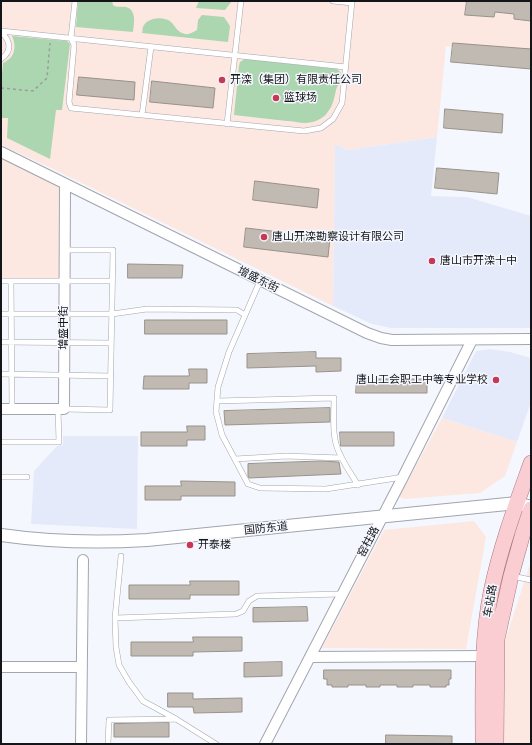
<!DOCTYPE html>
<html>
<head>
<meta charset="utf-8">
<style>
	body { margin:0 }
	#map { position:relative; width:532px; height:745px; overflow:hidden; background:#f5f7fe; font-family:"Titillium Web",sans-serif }
	canvas { display:block }
	.frame { position:absolute; inset:0; border:2px solid #141518; pointer-events:none }
</style>
</head>
<body>
<div id="map">
<canvas width="532" height="745"></canvas>
<div class="frame"></div>
</div>
<script>
const ctx = document.querySelector('canvas').getContext('2d');
ctx.lineJoin = 'round';
function fill(path, color) { ctx.fillStyle = color; ctx.fill(path, 'evenodd'); }
function trace(path, color, width, dash) { ctx.strokeStyle = color; ctx.lineWidth = width; ctx.lineCap = dash ? 'butt' : 'round'; ctx.setLineDash(dash || []); ctx.stroke(path); }
function drawText(font, color, halo, rows, align = 'center') {
  ctx.font = font + ' "Titillium Web","Noto Sans SC",sans-serif'; ctx.lineWidth = 3; ctx.setLineDash([]); ctx.textBaseline = 'middle'; ctx.strokeStyle = halo; ctx.fillStyle = color; for (const [text, x, y, turn = 0] of rows) {
    ctx.save(); ctx.translate(x, y); ctx.rotate((+turn || 0) * Math.PI / 180); ctx.textAlign = isNaN(turn) ? turn : align; if (halo) ctx.strokeText(text, 0, 0); ctx.fillText(text, 0, 0); ctx.restore();
  }
}
fill(new Path2D(`
	M1,1h530v55l-85,-10 -9,91 -89,13 -13,-6 -2,162 -280,-137 -52,-24z
	M1,157l62,30 -1,93 -61,-1z
	M442,418l75,24 -12,34 -25,17 -75,6 -6,-2z
	M474,521l12,16 -20,112 -144,-1 62,-118z
	M531,561v183h-27l-1,-97z`), '#fce8e1');
fill(new Path2D(`
	M437,137l-6,59 36,1 64,19v112h-140l-19,-4 -39,-18 2,-162 13,6z
	M490,349l20,3 21,6v44l-14,40 -75,-24 34,-67z
	M63,436h75l-1,93 -106,-5 3,-53 23,-25 6,-1z`), '#e5eafb');
fill(new Path2D(`
	M78,1h34l1,4c4,3 8,1 13,2 11,3 8,17 7,25l-57,-5z
	M199,1h33l-7,9 -29,-2z
	M202,15l22,2 6,9 -2,16 -86,-9c1,-2 0,-4 1,-6 4,-10 21,-11 28,-5 4,4 7,11 14,12 4,1 8,-2 12,-4l1,-10z
	M12,36l55,5 3,3 -8,66h-6l-6,49 -43,-21 1,-20h-7v-32l2,-23c12,-5 14,-16 9,-27z
	M245,59l92,10c10,7 1,14 -1,21 -2,9 -3,16 -9,23 -4,6 -14,10 -22,10 -6,0 -12,-2 -18,-2 -18,-2 -36,-4 -53,-6l5,-49 1,-4z`), '#acd6af');
const building = new Path2D(`
	M467,1h64v20l-17,-2v-5l-19,-2 -1,5 -29,-2z
	M453,43l78,6v20l-80,-7z
	M79,77l56,5 -1,18 -57,-5z
	M152,81l63,7 -2,20 -63,-6z
	M445,109l58,5 -1,19 -58,-5z
	M437,168l62,5 -2,21 -62,-6z
	M255,181l64,8 -2,19 -64,-8z
	M246,228l84,10 -2,19 -84,-10z
	M128,264l55,1 -1,13h-54z
	M145,320h82v14h-82z
	M316,352v6h25v13l-25,1v-6l-69,2v-14z
	M189,369h18v14h-18v6h-46l1,-13h45z
	M357,379h70v14h-71z
	M330,408v14l-105,3 -1,-14z
	M187,426h18v14h-18v6h-46v-14h46z
	M340,432h54v14h-53z
	M321,461l18,1 2,12 -92,4 -1,-2v-12z
	M181,481l54,1v14h-54v4h-36v-14h36z
	M190,581h49v14h-49v4h-61v-14h61z
	M307,607l1,14 -55,1v-14z
	M193,637h49v14l-49,1v4h-62v-14h62z
	M282,662v14l-38,1v-14z
	M324,670h127v9h-2v6h-3v2h-16v-2h-17v2h-16v-2h-17v2h-14v-2h-18v2h-16v-2h-5v-6h-3z
	M168,693h25v6l49,-1v14l-48,1 -1,-6h-25z
	M169,723v14h-55v-13z
	M386,735l66,1v8h-66z`);
fill(building, '#c1bab2');
trace(building, '#98928b', 1);
const service = new Path2D(`
	M75,1l-4,37 3,7 -5,57 2,6 233,23 17,-3 12,-9 9,-16 10,-102
	M333,1l19,2
	M1,31l345,36
	M1,59c12,-8 9,-19 0,-27
	M142,115l9,-68
	M227,124l14,-123
	M1,281h111
	M11,281l1,128
	M260,281l-31,71 -11,35 -2,25 6,23 26,49 12,4 66,1 77,-12
	M1,314h111l35,-5 90,1 8,5
	M1,342l110,1
	M1,374l110,2
	M217,401l117,-3c0,15 -2,32 2,46 4,15 14,28 22,41
	M64,409l46,1 3,-160h-48
	M1,442h58l-1,-33
	M235,459l51,-3 55,2
	M1,477h26
	M121,556l-6,62 1,29 3,18 10,17 14,19 33,18 40,25
	M512,576l19,4
	M115,618l121,-4 7,-3 6,-10 8,-5 85,-2
	M108,744l1,-24 67,-1`);
const minor = new Path2D(`
	M1,152l366,181 14,5 11,2 139,-1
	M1,409h63l1,-225
	M310,657l174,-1
	M1,667h81
	M81,744l2,-184
	M265,744l138,-267 69,-137`);
const tertiary = new Path2D(`
	M1,535c49,7 97,8 146,5l370,-37 14,4`);
const primary = new Path2D(`
	M483,744c0,-51 -2,-102 8,-152 9,-44 25,-87 40,-129
	M496,744l1,-105 14,-63 12,-43 8,-24`);
trace(service, '#a2a5ae', 6);
trace(minor, '#a2a5ae', 12);
trace(tertiary, '#a2a5ae', 14);
trace(primary, '#a7777e', 16);
trace(new Path2D(`
	M1,88l32,3 14,-13 3,-35`), '#9a9ca1', 1.5, [3, 3]);
trace(service, '#fff', 5);
trace(minor, '#fff', 10);
trace(tertiary, '#fff', 12);
trace(primary, '#facdd3', 15);
for (const [x, y, r, color] of [
	[222,80,4,"#c73857"],
	[276,98,4,"#c73857"],
	[264,237,4,"#c73857"],
	[432,261,4,"#c73857"],
	[496,380,4,"#c73857"],
	[190,545,4,"#c73857"]
]) { const dot = new Path2D(); dot.arc(x, y, r, 0, 2 * Math.PI); ctx.fillStyle = color; ctx.fill(dot); trace(dot, '#f5f7fe', 1.5); }
drawText('11px', '#141518', '#f5f7fe', [
	["开滦（集团）有限责任公司",230,80],
	["篮球场",284,98],
	["唐山开滦勘察设计有限公司",272,237],
	["唐山市开滦十中",440,261],
	["唐山工会职工中等专业学校",488,380,"right"],
	["开泰楼",198,545]
], 'left');
drawText('11px', '#141518', '#f5f7fe', [
	["增盛东街",258,280,26],
	["增盛中街",64,328,-90],
	["国防东道",266,529,-6],
	["窑柱路",369,542,-62],
	["车站路",491,601,-80]
]);
</script>
</body>
</html>
